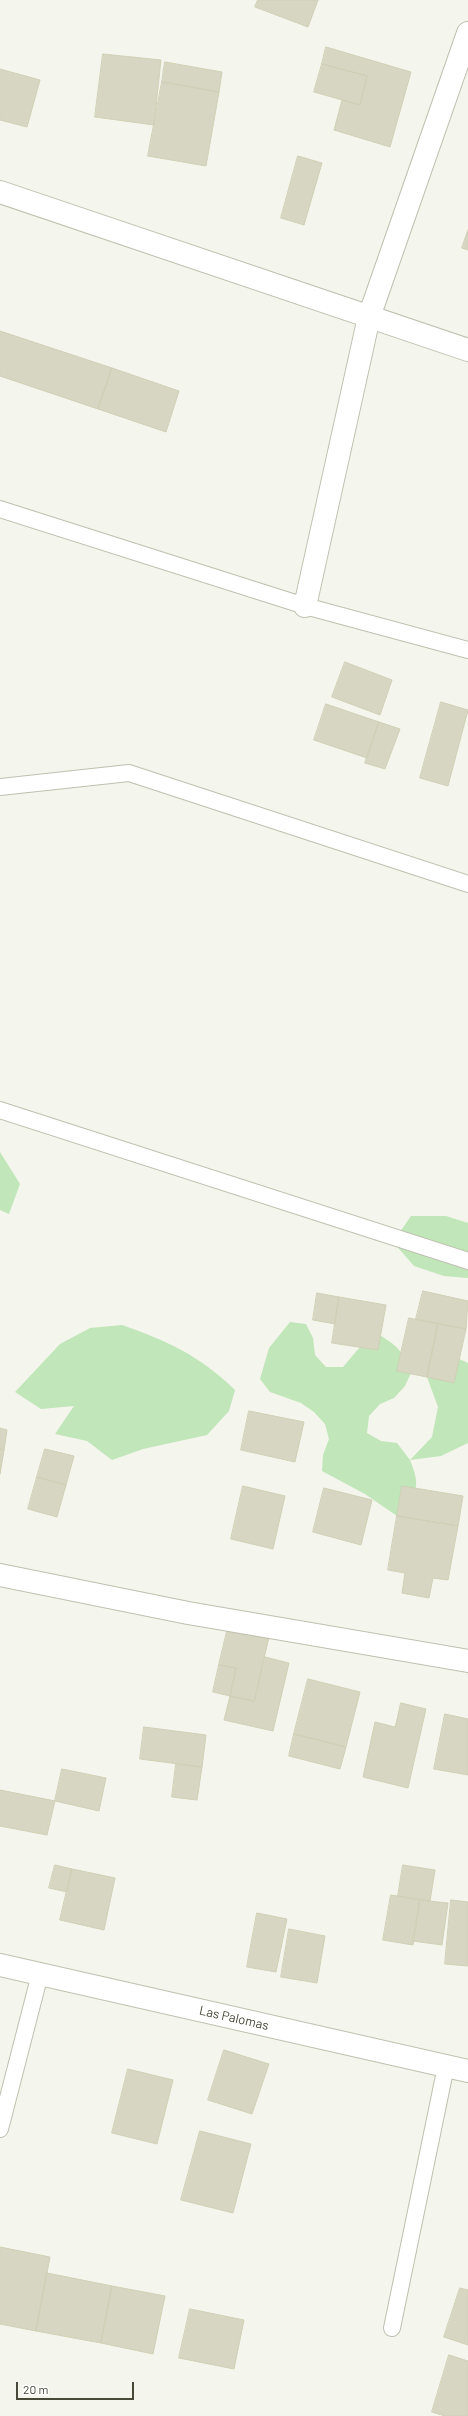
<!DOCTYPE html>
<html>
<head>
<meta charset="utf-8">
<style>
	body { margin:0 }
	#map { position:relative; width:468px; height:2416px; overflow:hidden; background:#f4f5ec; font-family:Barlow,sans-serif }
	canvas { display:block }
	.scale { position:absolute; left:16px; top:2382px; width:118px; height:18px; box-sizing:border-box; border:2px solid #49493a; border-top:0; padding-left:5px; font-size:12px; line-height:14px; white-space:nowrap; color:#49493a; -webkit-text-stroke:3px #fff; paint-order:stroke }
</style>
</head>
<body>
<div id="map">
<canvas width="468" height="2416"></canvas>
<div class="scale">20 m</div>
</div>
<script>
const ctx = document.querySelector('canvas').getContext('2d');
ctx.lineJoin = 'round';
function fill(path, color) { ctx.fillStyle = color; ctx.fill(path, 'evenodd'); }
function trace(path, color, width, dash) { ctx.strokeStyle = color; ctx.lineWidth = width; ctx.lineCap = dash ? 'butt' : 'round'; ctx.setLineDash(dash || []); ctx.stroke(path); }
function drawText(font, color, halo, rows, align = 'center') {
  ctx.font = font + ' Barlow,sans-serif'; ctx.lineWidth = 3; ctx.setLineDash([]); ctx.textBaseline = 'middle'; ctx.strokeStyle = halo; ctx.fillStyle = color; for (const [text, x, y, turn = 0] of rows) {
    ctx.save(); ctx.translate(x, y); ctx.rotate((+turn || 0) * Math.PI / 180); ctx.textAlign = isNaN(turn) ? turn : align; if (halo) ctx.strokeText(text, 0, 0); ctx.fillText(text, 0, 0); ctx.restore();
  }
}
fill(new Path2D(`
	M0,1152l20,32 -11,30 -9,-4z
	M411,1216h35l22,7v55l-24,-2 -30,-10 -21,-24z
	M290,1322l16,2 7,14 2,17 11,12h17l22,-26 16,-5c17,10 24,18 30,37l-6,13 -11,12 -14,6 -11,12 -2,17 14,8 16,2 13,17 22,-23 6,-30 -11,-30 30,-19 11,5v80l-27,13 -31,4c12,30 6,32 -13,56l-32,-22 -43,-23 1,-16 6,-16 -4,-15 -11,-12 -13,-9 -31,-11 -10,-13 9,-31z
	M122,1325c46,16 78,31 113,65l-6,21 -22,24 -64,14 -31,11 -25,-19 -32,-7 19,-28 -33,3 -26,-17 45,-48 30,-16z`), '#c0e6b9');
const building = new Path2D(`
	M258,0h60l-10,27 -53,-20z
	M326,47l85,25 -21,75 -56,-17 8,-30 18,5 7,-29 -45,-12z
	M103,54l58,6 -7,65 -59,-8z
	M165,62l57,10 -3,20 -57,-10z
	M322,64l45,12 -7,29 -46,-13z
	M0,69l40,11 -13,47 -27,-7z
	M162,82l57,10 -13,74 -58,-10z
	M298,156l24,7 -18,62 -23,-7z
	M468,230v20l-6,-2z
	M0,331l112,37 -14,41 -98,-33z
	M112,368l67,23 -13,41 -68,-23z
	M345,662l47,18 -12,35 -48,-18z
	M441,702l27,8 -20,76 -28,-8z
	M326,704l53,18 -12,36 -53,-18z
	M379,722l21,7 -15,40 -20,-6z
	M423,1291l45,10 -2,28 -50,-10z
	M317,1293l22,4 -4,27 -22,-4z
	M339,1297l47,8 -8,45 -46,-7z
	M409,1318l29,6 -11,53 -30,-6z
	M438,1324l28,5 -12,54 -27,-6z
	M249,1411l55,11 -9,40 -54,-12z
	M0,1428l7,2 -3,20 -4,-1z
	M0,1449l4,1 -4,24z
	M45,1449l29,7 -8,29 -29,-8z
	M37,1477l29,8 -9,32 -29,-8z
	M243,1486l42,10 -12,53 -42,-10z
	M402,1486l61,10 -5,30 -61,-10z
	M324,1488l48,12 -11,45 -48,-13z
	M397,1516l61,10 -10,54 -15,-2 -4,20 -27,-5 3,-20 -17,-3z
	M228,1627l41,10 -15,64 -24,-5 6,-28 -17,-3z
	M265,1657l24,6 -16,68 -49,-11 6,-24 24,5z
	M219,1665l17,3 -6,28 -17,-4z
	M308,1679l52,13 -14,55 -52,-13z
	M401,1703l25,6 -18,79 -45,-11 12,-55 20,5z
	M445,1714l23,5v56l-34,-6z
	M144,1727l62,8 -4,32 -62,-8z
	M294,1734l52,13 -6,22 -51,-13z
	M176,1764l26,3 -5,33 -25,-3z
	M62,1769l44,9 -7,33 -44,-10z
	M0,1790l55,11 -8,34 -47,-9z
	M55,1865l17,4 -5,23 -18,-4z
	M403,1865l32,5 -5,31 -32,-5z
	M72,1869l43,9 -11,52 -44,-10z
	M391,1895l29,5 -7,45 -30,-5z
	M420,1900l28,3 -6,42 -29,-4z
	M451,1900l17,2v64l-23,-2z
	M257,1913l30,6 -11,53 -29,-5z
	M289,1929l36,7 -8,47 -36,-6z
	M224,2050l45,14 -17,50 -44,-14z
	M128,2069l45,11 -16,64 -45,-11z
	M200,2131l51,13 -18,69 -52,-13z
	M0,2247l50,10 -14,74 -36,-7z
	M47,2273l65,13 -11,57 -65,-12z
	M112,2286l53,10 -12,58 -52,-11z
	M460,2288l8,2v55l-24,-8z
	M190,2309l54,11 -10,49 -55,-11z
	M449,2355l19,6v55h-23l-13,-4z`);
fill(building, '#d6d6c2');
trace(building, '#d0d0b6', 1);
const lane = new Path2D(`
	M0,509l305,97 163,44
	M0,787l129,-14 339,111
	M0,1110l468,151
	M0,2129l40,-155
	M392,2328l54,-262`);
const street = new Path2D(`
	M0,192l468,158
	M305,606l64,-289 99,-284
	M0,1575l188,38 280,48
	M0,1965l468,106`);
trace(lane, '#bfc0af', 18);
trace(street, '#bfc0af', 24);
trace(lane, '#fff', 16);
trace(street, '#fff', 22);
drawText('13px', '#49493a', '#fff', [
	["Las Palomas",234,2018,13]
]);
</script>
</body>
</html>
